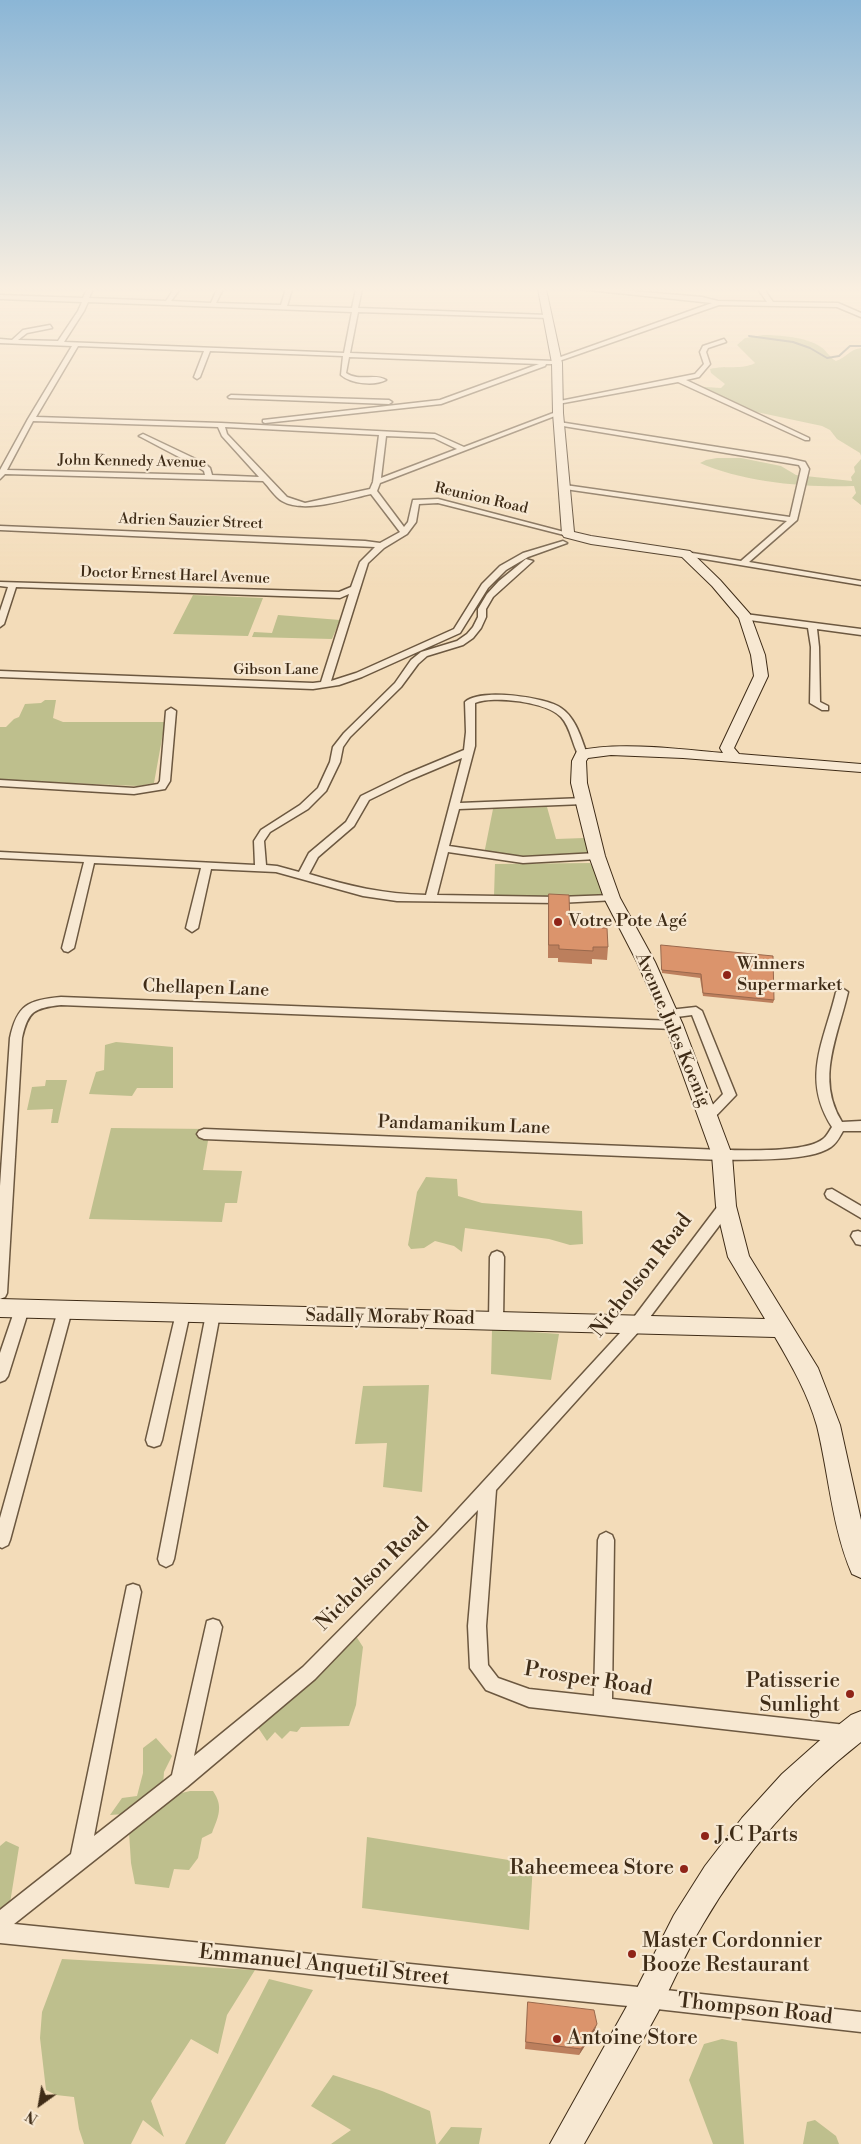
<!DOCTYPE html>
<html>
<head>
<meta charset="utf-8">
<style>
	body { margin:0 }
	#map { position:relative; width:861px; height:2144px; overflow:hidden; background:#f3dcb9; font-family:"Libre Bodoni",serif }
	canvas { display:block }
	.north { position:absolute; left:15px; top:2079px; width:50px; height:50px; -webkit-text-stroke:4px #f7e8d2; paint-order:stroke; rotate:212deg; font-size:14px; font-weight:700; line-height:20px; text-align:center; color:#3f2c17 }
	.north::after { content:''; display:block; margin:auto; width:18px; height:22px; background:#3f2c17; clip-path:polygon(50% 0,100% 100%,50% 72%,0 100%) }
</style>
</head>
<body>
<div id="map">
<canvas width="861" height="2144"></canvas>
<div class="north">N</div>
</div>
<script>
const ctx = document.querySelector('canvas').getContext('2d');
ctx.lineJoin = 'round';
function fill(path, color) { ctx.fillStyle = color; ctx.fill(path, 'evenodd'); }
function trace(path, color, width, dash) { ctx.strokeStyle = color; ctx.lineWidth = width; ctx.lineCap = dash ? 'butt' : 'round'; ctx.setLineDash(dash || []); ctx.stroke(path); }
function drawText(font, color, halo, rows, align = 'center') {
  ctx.font = font + ' "Libre Bodoni",serif'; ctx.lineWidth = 4.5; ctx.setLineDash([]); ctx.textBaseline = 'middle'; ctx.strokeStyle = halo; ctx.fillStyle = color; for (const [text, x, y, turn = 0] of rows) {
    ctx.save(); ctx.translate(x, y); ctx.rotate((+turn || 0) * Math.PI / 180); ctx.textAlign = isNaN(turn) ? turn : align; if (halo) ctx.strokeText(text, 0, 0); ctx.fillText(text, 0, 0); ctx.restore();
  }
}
fill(new Path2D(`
	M763,335c16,0 44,2 58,12 6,4 8,10 15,14 10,-3 14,-12 25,-13v108l-1,-3 -23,-14 -7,-9 -8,-4 -89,-19 -40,-17 -2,-4 30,2 4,-4 -14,-11 -1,-4c15,-4 33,1 45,-6l-18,-18 8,-7z
	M717,458h24l40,8 15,9 56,6 -1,-4 4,-5 -1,-5 7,-8v46l-9,-7 4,-5 -2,-7c-46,2 -112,-4 -154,-23l6,-3z
	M193,595l70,3 -15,38 -75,-2z
	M278,615l62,5 -8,19 -80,-2 2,-5 18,1z
	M45,700h11l-3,18 10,4h102l-11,61 -16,3 -138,-6v-53h6l8,-8 5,-2 6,-13 16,-1z
	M547,807l9,32 28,-1 5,16 -70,4 -35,-4 9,-45z
	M590,863l10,16 5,17h-111l1,-32z
	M116,1042l57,5v41h-36l-5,8 -43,-2 7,-22 8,-2 1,-25z
	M46,1080h21l-9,43h-7l2,-14 -26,1 5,-23 13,-1z
	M111,1128l99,1 -7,41 39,1 -5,32h-12l-3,19 -133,-3z
	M426,1177l31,2 1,17 24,7 100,8 1,33 -13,1 -21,-6 -84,-11 -3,24 -8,-6 -19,-5 -11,7 -13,1 -3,-4 9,-53z
	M492,1329l67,5 -8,46 -60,-6z
	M429,1385l-7,107 -39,-5 4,-44 -32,1 8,-58z
	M354,1633l9,14 -7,58 -7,21 -48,1 -4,5 -7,-1 -8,8 -7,-7 -8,9 -10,-15z
	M156,1738l16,18 -8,16 -1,14 -39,28 -14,1 12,-17 15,-2 6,-23v-25z
	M190,1791h23c11,16 5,26 -1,42l-10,5 -4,20 -9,12 -15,-1 -5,19 -34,-4 -4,-21 -2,-31 36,-35z
	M367,1837l166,27 -4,66 -167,-22z
	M6,1841l13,6 -9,56 -10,9v-66z
	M62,1959l193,11 -28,45 -9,39 -27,-15 -40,62 13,36 -21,-17 -12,24h-47l-5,-15 -5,-32 -18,-2 -10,-5 -6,-52 2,-26z
	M269,1979l44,11 -88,154h-40z
	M722,2039l15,3 7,102h-31l-24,-64 15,-36z
	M333,2075l49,16 48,20 6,33h-105l20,-14 -40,-24z
	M815,2120l21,16 3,8h-36l4,-22z
	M451,2127l31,1 -3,16h-41z`), '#bebf8d');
trace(new Path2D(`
	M749,336l44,6 17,6 17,10 12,-2 11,-10h11`), '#7a8079', 2);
const street = new Path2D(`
	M87,289h6l-4,9 77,3 8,-12h6l-9,12 40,2 6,-14h6l-7,14 65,2 5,-16h6l-5,17 65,2 4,-19h6l-4,19 190,7 2,3 -192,-6 -8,41 204,8 1,-2 157,-56 -133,-14h29l94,8 16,4 49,1 -9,-13h6l9,13 65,1 23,10v4l-24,-10 -118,-2 -160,56v3h-13l-1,2 -104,38 -176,19 -2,-1v-2l177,-20 99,-36 -190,-7 -3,16c13,9 29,0 40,7 -11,6 -35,4 -45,-5l2,-19 -133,-5 -10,26 -3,2 -3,-2 10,-26 -126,-5 -42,71 185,6 214,11 29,13 92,-35h4v2l-180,69 -3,8 27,36 4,-5 5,-22 25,-1 134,35 -4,2 -130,-33 -19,1 -3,18 -9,12 -23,14 -16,15 -37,118 25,-8 98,-44 28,-45 18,-18 23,-13 40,-12 4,2 -39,14 -22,13 -18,18 -28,45 -98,44 -23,8 -26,4 -313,-12v-6l313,12 8,-1 28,-88 -9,4 -324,-11 -12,37 -4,3v-16l8,-24 -8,-1v-4l339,10 12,-5 9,-25 15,-15 -375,-17v-4l365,15 15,2 20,-11 -29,-38c-24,5 -67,20 -89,7 -7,-4 -13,-14 -19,-20l-258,-7 -5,5v-9l28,-51 44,-73 -72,-3v-4l12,1 11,-10 27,-5 2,3 -25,5 -9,7 40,1 20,-30 4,-9 -82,-3v-4l83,3zM88,302l264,10 -8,41 -280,-11 20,-31zM33,421l185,6 4,9 37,41 -47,-2 -2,-7 -6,-5 -61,-29 -4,2 2,1 57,30 6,4 1,4 -198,-5zM225,427l154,8 -6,47 -3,7 -65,14 -18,-6 -60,-63zM386,436l48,2 23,11 -76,29z
	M724,339l2,3 -18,6 -2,4 4,12 -11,13 -13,3 123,58v2h-4l-127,-58 -120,22 -3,-2 140,-28 9,-10 -4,-12 3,-6z
	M231,395l158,5 3,2 -3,2 -160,-6 -1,-1z
	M559,422l228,36 18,4 4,7 -12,51 -48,42 112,19v4l-175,-29 -4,-2 4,-2 55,9 46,-40 -222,-32 -4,-2 4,-2 225,32 11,-48 -2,-4 -242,-40v-2z
	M526,559l7,2 -40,36 -7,12v8l-5,11 -8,10 -10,7 -36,11 -9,8 -17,23 -51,50 -7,10 -3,15 -14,29 -18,18 -38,23 -6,9 2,24 11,1 22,6 10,-19 37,-31 15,-26 43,-21 60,-25 2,-18 -1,-30c15,-14 81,-5 96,6 15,10 20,30 26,46l-5,3 -3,-1c-7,-12 -8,-28 -18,-39 -14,-15 -68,-22 -86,-14v43l-15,57 124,-5 5,3 -5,3 -125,5 -10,37 74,11 74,-4 5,3 -5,3 -74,4 -75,-11 -11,43 121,2 54,-2 6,3 -2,2 -58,3 -161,-2 -34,-5 -87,-24 -65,-3 -13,59 -6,4 -6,-4 15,-60 -107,-5 -20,85 -6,4 -4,-1 -2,-3 22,-86 -84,-4v-6l255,13 -1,-24 7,-11 39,-25 18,-17 12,-26 3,-15 11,-14 51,-50 16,-23 10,-8 36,-11 10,-7 6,-7 5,-10v-8l9,-15 12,-13zM462,758l-36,137c-43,-1 -77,-9 -117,-21l9,-17 36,-31 15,-26 43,-21z
	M745,614l116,15v6l-44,-6 2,18 1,55 8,4v4h-6l-12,-7 1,-56 -3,-19 -66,-9 -1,-2z
	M171,708l5,3 -6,70 -5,8 -31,5 -134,-8v-6l134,8 24,-4 2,-3 6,-70z
	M842,988l6,4c-10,44 -33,87 -6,130l19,-1v10h-18c-3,5 -6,12 -12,16 -21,15 -82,12 -109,13l-518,-21 -5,-2 -2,-3 2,-3 5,-2 518,21c23,0 84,3 101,-11 4,-3 6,-8 9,-12 -31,-49 -8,-85 4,-135z
	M61,997l613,24 6,4 -6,4 -613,-24c-27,3 -33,6 -39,33l-15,255 -2,4 -5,2v-113l10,-148c7,-33 18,-38 51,-41z
	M696,1007l6,4 34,84 -23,24h-10l-1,-3 21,-22 -31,-79 -23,3 -6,-4 6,-4z
	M832,1189l29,17v12l-34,-20 -2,-4 2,-4z
	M726,1201l5,1 2,4 -2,4 -90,119 -145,161 -10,136 2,39 10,13 31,11 65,7 4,-156 2,-5 6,-3 6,3 2,5 -2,159 234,26 6,3 3,6 -3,6 -6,3 -317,-36 -43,-17 -16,-22 -2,-42 10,-116 -163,169 -128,108 -173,137 634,64 213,24v20l-213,-24 -648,-65v-33l71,-56 56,-268 6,-2 6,2 2,6 -47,244 78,-61 35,-154 6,-2 6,2 3,6 -28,129 109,-89 133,-134 195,-212 90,-119z
	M858,1231l3,1v13l-5,-1 -5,-8 2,-4z
	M497,1251l5,2 2,4 -1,64 -2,4 -5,2 -5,-2 -2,-4 1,-64 2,-4z
	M22,1303l5,2 2,4 -21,67 -3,4 -5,2v-29l15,-44 2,-4z
	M65,1304l5,2 2,4 -62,230 -2,5 -6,3 -2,-1v-29l58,-208 2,-4z
	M183,1307l5,2 2,4 -28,127 -2,5 -6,2 -6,-2 -2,-5 30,-127 2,-4z
	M213,1308l5,2 2,4 -46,245 -2,5 -6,3 -6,-3 -2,-5 48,-245 2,-4z`);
const secondary = new Path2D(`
	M538,289h8l16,74 1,50 11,119 17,4 99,15 30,29 30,34 15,41 3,21 -34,72 5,6 122,10v8l-178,-14 -72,-3 -23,3 -2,3 1,22 18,73 15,42 35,64 28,63 49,130 4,51 13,50 69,112 22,57 21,95v58l-9,-4c-20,-46 -23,-99 -35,-148 -9,-32 -25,-60 -42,-89l-775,-20v-18l765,20 -37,-62 -12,-51 -4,-51 -47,-130 -28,-63 -33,-64 -15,-42 -18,-73 1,-22 5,-10c40,-10 104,-2 146,2l-3,-5 34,-72 -3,-21 -12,-37 -27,-32 -30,-29 -91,-13 -27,-7 -2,-3 -9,-121 -1,-50z
	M861,1711v31c-64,50 -117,112 -158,182 -17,28 -30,59 -45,88 -24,44 -49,88 -74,132h-34l87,-156 37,-73 31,-49 37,-48 40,-44 45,-40 24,-19z`);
trace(street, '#6c5840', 3);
trace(secondary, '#3f2c17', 2);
fill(street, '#f7e8d2');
fill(secondary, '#f7e8d2');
fill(new Path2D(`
	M549,894l21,31 32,3 6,19 -1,13 -15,-1v5l-34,-2v-4h-10v-51z
	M661,945l113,55 -1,3 -70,-7 -3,-18 -38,-5z
	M528,2002l67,28 -16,25 -54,-6z`), '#bc7f5d');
fill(new Path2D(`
	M597,2024l-2,6 -16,25 2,-6z`), '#99684c');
const building = new Path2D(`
	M549,894l20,1 1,30 32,-1v4h5l1,19h-15v4l-34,-2v-4h-10z
	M661,945l112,11 1,44 -71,-7 -2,-19 -39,-4z
	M528,2002l66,8 3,14 -16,25 -55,-7z`);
fill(building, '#db946c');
trace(building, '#99684c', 1);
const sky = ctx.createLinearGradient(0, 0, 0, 590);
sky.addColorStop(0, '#8bb6d6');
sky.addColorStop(0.49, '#faefe0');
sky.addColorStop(1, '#faefe000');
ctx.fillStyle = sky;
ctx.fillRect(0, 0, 861, 590);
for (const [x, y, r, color] of [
	[558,922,5,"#8f2418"],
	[727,975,5,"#8f2418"],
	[850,1694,5,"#8f2418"],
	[705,1836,5,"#8f2418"],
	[684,1869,5,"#8f2418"],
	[632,1954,5,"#8f2418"],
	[557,2039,5,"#8f2418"]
]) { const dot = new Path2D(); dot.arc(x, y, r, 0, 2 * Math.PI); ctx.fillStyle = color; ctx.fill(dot); trace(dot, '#f7e8d2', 2); }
drawText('15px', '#3f2c17', '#f7e8d2', [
	["John Kennedy Avenue",132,462,1],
	["Reunion Road",481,499,13],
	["Adrien Sauzier Street",191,522,2],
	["Doctor Ernest Harel Avenue",175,576,2],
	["Gibson Lane",276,670]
]);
drawText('18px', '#3f2c17', '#f7e8d2', [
	["Votre Pote Agé",568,922],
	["Winners",737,965],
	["Supermarket",737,986]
], 'left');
drawText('18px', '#3f2c17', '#f7e8d2', [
	["Chellapen Lane",206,989,2],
	["Avenue Jules Koenig",672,1030,67],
	["Pandamanikum Lane",464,1126,2],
	["Sadally Moraby Road",390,1318,1]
]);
drawText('21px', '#3f2c17', '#f7e8d2', [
	["Nicholson Road",642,1276,-52],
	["Nicholson Road",373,1575,-45],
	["Prosper Road",588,1680,9],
	["Emmanuel Anquetil Street",324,1966,6],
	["Thompson Road",755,2010,6]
]);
drawText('21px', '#3f2c17', '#f7e8d2', [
	["Patisserie",840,1682,"right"],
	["Sunlight",840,1706,"right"],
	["J.C Parts",715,1836],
	["Raheemeea Store",674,1869,"right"],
	["Master Cordonnier",642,1942],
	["Booze Restaurant",642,1966],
	["Antoine Store",567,2039]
], 'left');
</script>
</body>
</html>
